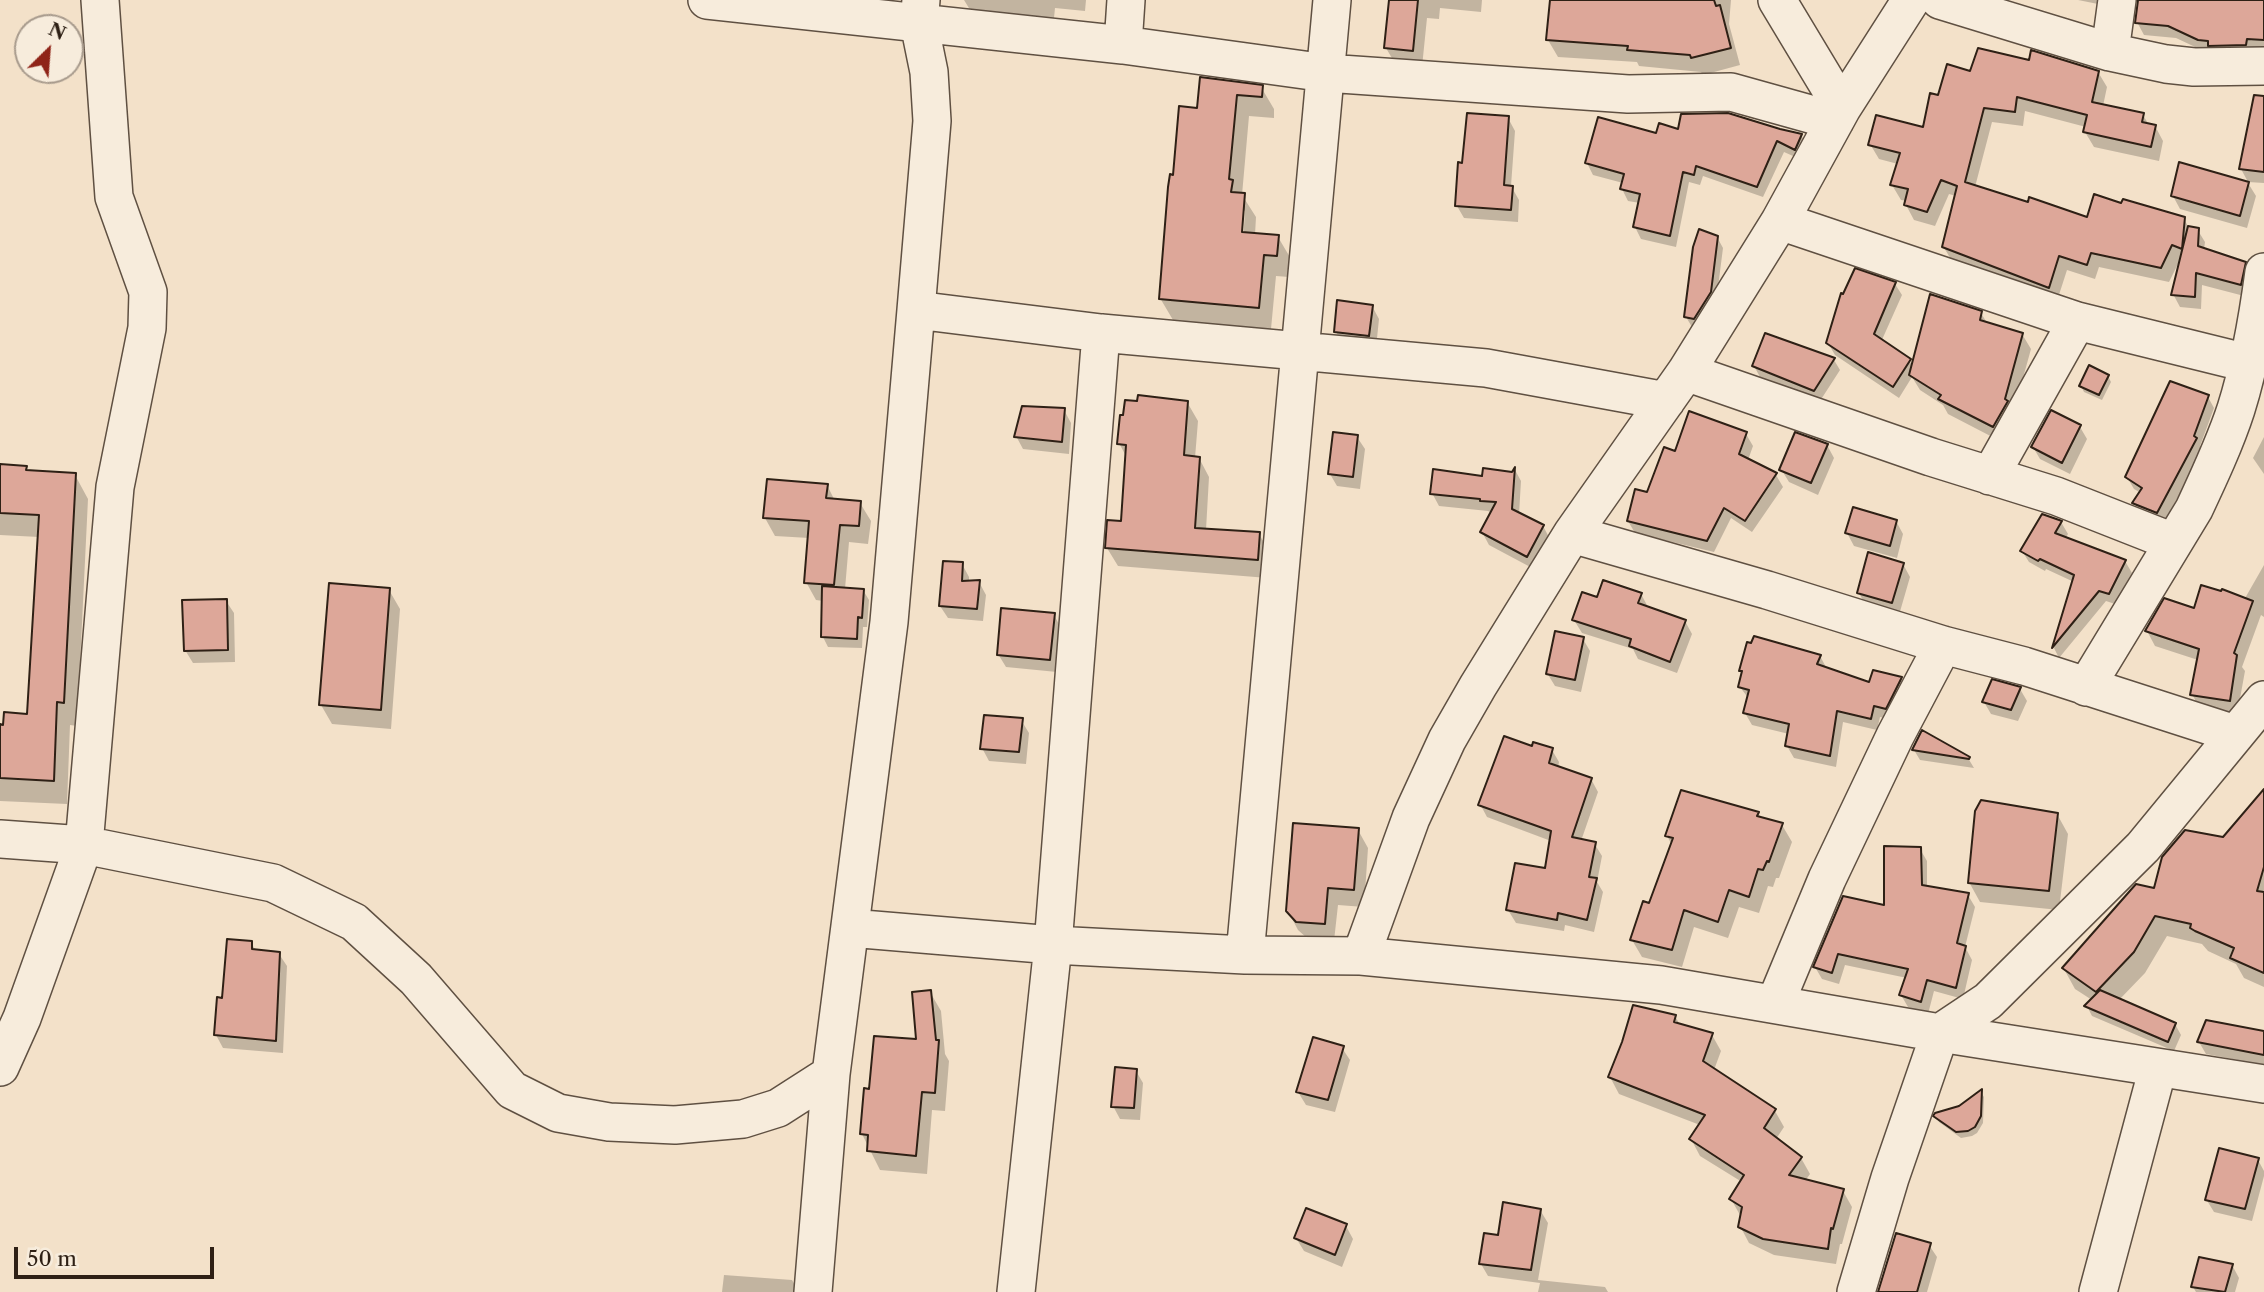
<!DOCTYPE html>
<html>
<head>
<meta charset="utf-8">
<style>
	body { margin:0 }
	#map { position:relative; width:2264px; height:1292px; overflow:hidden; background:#f3e1c9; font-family:"Libre Caslon Text",serif }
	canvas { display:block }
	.north { position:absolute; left:14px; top:14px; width:70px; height:70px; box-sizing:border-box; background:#f7ecdc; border:2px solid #a79a8c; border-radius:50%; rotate:25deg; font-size:19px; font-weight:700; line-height:28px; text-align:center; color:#2e2015 }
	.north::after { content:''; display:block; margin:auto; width:24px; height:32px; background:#8f2418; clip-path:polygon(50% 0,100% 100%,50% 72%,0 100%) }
	.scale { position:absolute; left:14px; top:1247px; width:200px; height:32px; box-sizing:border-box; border:4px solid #2e2015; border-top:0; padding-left:9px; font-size:21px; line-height:24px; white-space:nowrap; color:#2e2015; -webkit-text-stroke:5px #f7ecdc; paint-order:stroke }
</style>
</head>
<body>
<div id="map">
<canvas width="2264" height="1292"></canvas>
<div class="north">N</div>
<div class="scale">50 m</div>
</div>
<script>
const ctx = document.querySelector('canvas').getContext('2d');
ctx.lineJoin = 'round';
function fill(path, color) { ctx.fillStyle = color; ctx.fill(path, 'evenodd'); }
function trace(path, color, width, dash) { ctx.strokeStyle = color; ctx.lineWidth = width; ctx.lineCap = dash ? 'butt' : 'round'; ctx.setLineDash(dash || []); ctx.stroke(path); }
fill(new Path2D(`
	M964,0h122l-1,11 -30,-3 -1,10 -82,-5z
	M1391,0h91l-1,12 -41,-4 -1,11 -12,-1 -5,49 -26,-2 -10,-17z
	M1552,0h179l-2,24 11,41 -37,10 -2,-3 -62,-6 -2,-4 -79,-5 -10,-17z
	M2078,0h26l-1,5z
	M2139,0h125v52h-58l-30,-14 -32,-3 -7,-13z
	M2030,62l68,10 9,15 -4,19 40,9 6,10 6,1 8,15 -4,20 -65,-14 -9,-15 1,-5 -61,-16 -2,15 -31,-4 -17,65 113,32 34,-14 62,14 5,9 8,1 8,13 -1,8 41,14 7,12 -4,21 -46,-12 -1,24 -21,-2 -7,-13 6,-32 -10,20 -70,-15 -4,12 -28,-9 -10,31 -105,-40 -9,-15 13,-50 -7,-2 -14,32 -21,-6 -8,-15 1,-4 -6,-1 -9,-15 6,-21 -19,-5 -9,-15 54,-14 15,-33 33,-24z
	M1202,79l59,8 13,22v9l-25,-2 -7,79 14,22 -1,18 23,2 13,22 -2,18 -13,-1 -5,53 -98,-9 -13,-22 15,-121 24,-67zM1242,208l3,3 -2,30 -4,-1z
	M2264,97v86l-16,-1 -7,-13z
	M1508,118l7,13 -4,55 8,14 -1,22 -54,-4 -7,-12 7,-41z
	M1679,131l122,4 7,12 -6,13 -18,-8 -21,45 -60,-21 -3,9 -11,-3 -13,65 -35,-8 -6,-12 5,-24 -12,-2 -6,-12 1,-6 -30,-8 -6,-12 70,-28z
	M2248,183l8,13 -9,32 -67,-19 -7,-13z
	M1717,237l6,11 -7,55 -24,24 -6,-10z
	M1895,284l7,11 -21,47 28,18 4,7 68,-54 6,10 35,11 9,15 -18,65 -11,28 -54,-28 -5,-9 -23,-15 -8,-13 -13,21 -64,-43 -7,-12z
	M1372,306l7,13 -3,29 -33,-3 -7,-13z
	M1766,335l68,25 6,10 -20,31 -60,-24 -6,-11z
	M2108,376l3,6 -9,18 -18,-8 -3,-6z
	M2208,397l6,11 -14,38 3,5 -40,73 -22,-9 -7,-12 7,-10 -7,-4 -7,-12z
	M1187,402l11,19 -3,37h4l10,19 -3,53 53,4 11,19 -2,25 -150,-12 -11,-18 16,-25 4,-65 -8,-15z
	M1064,410l7,13 -2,31 -46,-5 -7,-13z
	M2080,427l7,12 -17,35 -30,-15 -7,-12z
	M1746,434l7,12 -5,14 28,15 7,12 -31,45 -21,-14 -17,34 -79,-19 -7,-12 48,-68z
	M1357,437l8,12 -5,40 -23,-3 -7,-12z
	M2264,437v37l-11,-16z
	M1827,445l7,13 -16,37 -29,-13 -8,-13z
	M0,466l26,1 2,5 47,3 13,24 -11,227 -7,-1 -3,79 -67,-3v-75h4l25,-10 10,-179 -39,-2z
	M1515,470l6,11 -2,33 24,12 7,13 -16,30 -45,-24 -7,-13 10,-19 -4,-2 -49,-5 -7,-13 52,-15 29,-5z
	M827,485l8,16 25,2 11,18 -3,23 -19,-2 -4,47 18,1 6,10 -2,27h-4l-1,21 -34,-1 -5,-10v-36l-7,-1 -10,-18 3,-44 -34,-2 -10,-18z
	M1896,521l7,13 -6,24 -43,-12 -7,-13z
	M2061,522l7,12 -3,5 60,22 7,12 -17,31 -9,-3 -47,57 -5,-10 20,-66 -28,-13 -1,2 -16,-9 -7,-11z
	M962,564l7,13v6l10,-1 7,13 -3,26 -35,-3 -8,-12z
	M1903,564l7,13 -11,38 -33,-9 -7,-13z
	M2264,565v52l-3,-2 -19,52 3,4 -8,44 -37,-6 -8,-15 6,-34 -43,-14 -8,-15 48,-21 49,-10z
	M389,590l11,19 -9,120 -59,-5 -11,-19z
	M1641,594l7,13 37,14 7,13 -15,39 -39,-14 -5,-10 -51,-16 -8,-13 24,-21z
	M226,601l8,12 1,49 -42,1 -8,-13z
	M1054,615l7,13 -4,44 -51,-5 -8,-13z
	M1583,639l7,12 -9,41 -26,-6 -8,-13z
	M1820,656l7,13 43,16 31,-6 7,11 -16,30 -12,-3 -3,13 -34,-8 -7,45 -42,-9 -7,-12 2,-12 -37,-9 -7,-12 4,-14 -9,-12 3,-12 -2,-5z
	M1993,681l27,8 7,12 -9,20 -27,-7 -7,-12z
	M1021,720l8,13 -3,31 -37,-3 -7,-13z
	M1533,749l19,1 7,12 -1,6 33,11 7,13 -17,49 13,2 8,13 -5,26 6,10 -9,40 -29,-7 -1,6 -48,-8 -8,-13 38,-40 5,-29 -64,-24 -7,-13z
	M1914,750l54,8 6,10 -54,-8z
	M2264,802v185l-20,-9 -8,-14 -28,-13 -6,-7 -35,-8 -22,37 -26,27 56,24 6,11 -7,16 -82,-35 -5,-10 5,-6 -17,-11 -11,-20 91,-79 69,-51z
	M1757,813l3,5 22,7 10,17 -13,36h-3l-3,9 -5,-1 -9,27 -20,-6 -11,31 -34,-11 -12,40 -40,-10 -10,-17 18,-35 22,-60 -5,-9z
	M2057,814l11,20 -9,76 -79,-8 -11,-20z
	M1358,830l10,18 -4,59 -26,-2 -4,36 -26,-2 -10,-9 -10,-19z
	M1920,849l7,12v27l41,7 7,12 -10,40 7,13 -9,39 -29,-8 -6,23 -20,-7 -7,-12 6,-17 -62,-13 -6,19 -17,-5 -7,-12 71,-60z
	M251,943l5,8 23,3 8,12 -4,87 -60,-5 -7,-13 8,-35z
	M930,992l11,19 4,43 4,7 -4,50 -13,-1 -5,64 -47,-4 -18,-36 9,-43 47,-50z
	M1675,1016l5,9 32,10 9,16 -7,19 61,41 9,16 -8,12 25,19 9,16 -5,7 38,10 9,16 -10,37h-2l-4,20 -62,-9 -25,-12 -9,-17v-11l-9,-16 11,-17 -42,-26 -9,-17 9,-14 -81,-31 -9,-17z
	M2264,1033v32l-58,-11 -7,-12z
	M1342,1048l8,12 -15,52 -29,-7 -8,-13z
	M1136,1071l7,12 -3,37 -20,-1 -7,-13z
	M1981,1092l3,5 -1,26 -6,10 -5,3 -11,2 -22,-16 -4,-6 25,-8z
	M2258,1160l6,11v5l-12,45 -38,-9 -8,-13z
	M1540,1210l8,13 -10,57 67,7 3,5h-70l2,-9 -52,-7 -7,-12 18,-27z
	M1346,1226l7,13 -11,28 -38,-16 -8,-13z
	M1929,1245l8,12 -10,35h-48z
	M2232,1265l7,13 -4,14h-39l-3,-5z
	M724,1275l68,5 7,12h-77z`), '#0003');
const building = new Path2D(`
	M1389,0h29l-5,51 -29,-3z
	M1550,0h164l2,6 4,-1 11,43 -40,10 -1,-3 -63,-5 1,-4 -82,-6z
	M2138,0h126v40l-17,-1 -1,6 -38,1v-5l-10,-1 -30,-14 -33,-3z
	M1978,48l51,12 2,-10 68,21 -7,31 52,11 -2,9 14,3 -5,22 -68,-15 4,-17 -70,-18 -2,15 -31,-4 -19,74 63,20 1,-5 58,20 7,-23 27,9 2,-4 62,18 -3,32 -10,-4 -11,23 -70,-15 -4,12 -28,-9 -10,32 -107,-41 15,-61 -16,-6 -14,32 -23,-7 4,-16 -18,-4 10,-32 -32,-8 8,-30 47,12 7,-34 8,2 9,-31 23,7z
	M1200,77l63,8 -1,12 -25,-2 -8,84 4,1 -2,12 14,1 -3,39 37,3 -2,21 -13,-1 -5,53 -100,-9 9,-112 2,-13 3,1 6,-69 18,2z
	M2254,95l10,1v76l-25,-3z
	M1467,113l42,3 -5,69 9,1 -2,24 -56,-4 3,-44 4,1z
	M1728,113l52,16 22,5 -7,16 -18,-9 -20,46 -61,-21 -2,9 -11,-3 -13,64 -37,-9 7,-33 -20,-5 4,-15 -39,-11 13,-46 58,16 3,-10 19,6 3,-15z
	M2179,162l70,20 -9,34 -69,-20z
	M2188,226l11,2 -1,18 48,16 -5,23 -45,-12 -1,24 -24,-2z
	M1699,229l19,7 -7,56 -17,27 -10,-2 9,-70z
	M1855,268l41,14 -22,52 37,25 -18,28 -67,-44 15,-50 2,1z
	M1930,294l52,17 -2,9 43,13 -18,66 3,2 -15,26 -55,-28 3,-4 -32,-20z
	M1337,300l36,5 -4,31 -35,-4z
	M1765,333l70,25 -21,33 -62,-25z
	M2089,365l20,10 -10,20 -20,-9z
	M2170,381l39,14 -15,41 3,2 -40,75 -25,-10 10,-15 -17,-11z
	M1138,395l50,6 -4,54 16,2 -5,71 65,4 -2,28 -153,-12 2,-28 14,1 5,-76 -9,-1 3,-29h3l2,-15 12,1z
	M1022,406l43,2 -3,34 -48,-5z
	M2051,410l30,15 -19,38 -31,-16z
	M1689,411l58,21 -8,22 38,19 -32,48 -21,-13 -17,33 -80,-20 8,-32 12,3 17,-45 11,4z
	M1333,432l25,3 -5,42 -25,-3z
	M1795,432l33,12 -17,39 -32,-13z
	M0,464l27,2 -1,4 50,3 -12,230 -7,-1 -3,79 -54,-3v-54l3,1 1,-13 23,2 12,-199 -39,-2z
	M1515,467l-3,42 32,16 -17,32 -47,-25 16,-30 -16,-1v-2l-50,-5 3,-25 49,7 1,-8 29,4z
	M767,479l61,5 -2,14 35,3 -2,25 -19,-1 -6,60 -30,-2 5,-62 -46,-3z
	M1853,507l44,13 -7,26 -45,-13z
	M2042,514l20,7 -7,12 71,27 -17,34 -10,-3 -47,57 22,-73 -34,-16 -2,2 -18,-10z
	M1868,552l36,11 -12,40 -35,-10z
	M943,561l20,1 -1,19 18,-1 -3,29 -38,-3z
	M1603,580l39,13 -4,10 48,17 -16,42 -41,-16 2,-7 -59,-19 10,-28 15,5z
	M329,583l61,5 -9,122 -62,-5z
	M2201,585l20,6 1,-2 31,12 -19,52 3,2 -7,46 -40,-6 9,-46 -54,-18 19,-33 30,10z
	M822,586l42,3 -2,29 -4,-1 -1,22 -36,-2z
	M227,599l1,51 -44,1 -2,-51z
	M1001,608l54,5 -5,47 -53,-5z
	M1555,631l29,6 -9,43 -29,-6z
	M1754,636l67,19 -4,9 52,18 4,-12 29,7 -16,32 -12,-3 -3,13 -34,-8 -7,45 -45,-10 4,-22 -46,-11 6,-23 -11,-3 4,-16h-3l8,-29 4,1z
	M1992,679l29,8 -10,23 -29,-8z
	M984,715l39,3 -4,34 -39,-3z
	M1922,730l48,27 -1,2 -57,-9z
	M1504,736l28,10 1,-4 20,6 -4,15 43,15 -20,59 24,5 -7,35 8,1 -10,42 -29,-7 -1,7 -51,-10 9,-47 30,5 6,-37 -73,-26z
	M2264,789v78l-7,24 7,1v81l-34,-15 4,-10 -39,-17 -5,-3 1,-4 -36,-8 -21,36 -38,40 -34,-24 74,-84 18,4 8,-31 23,-27 38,7z
	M1681,790l78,22 -2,4 26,7 -14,39 -2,-1 -4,9 -5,-1 -9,28 -20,-7 -11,32 -34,-12 -12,40 -42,-10 13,-39 6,2 24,-65 -8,-2z
	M1981,800l77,13 -9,78 -81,-8 7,-72z
	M1293,823l66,5 -5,62 -26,-2 -3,36 -29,-2 -10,-11z
	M1884,846l37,1 1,38 47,8 -12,50 9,3 -10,42 -29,-8 -6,22 -22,-7 9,-26 -70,-15 -6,19 -19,-6 30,-71 41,9z
	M227,939l25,2v8l28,3 -4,89 -62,-6 3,-38 5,1z
	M931,990l5,50h3l-4,53 -13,-1 -6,64 -49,-5 1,-16 -8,-1 4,-46 5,1 5,-53 42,3 -4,-47z
	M2100,990l76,33 -8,19 -84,-36z
	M1633,1005l43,10 -2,7 39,11 -10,28 73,48 -12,19 38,29 -13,18 55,14 -11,40 -2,-1 -3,21 -65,-10 -25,-12 4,-20 -13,-8 15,-24 -55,-36 16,-24 -97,-38 14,-35z
	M2206,1020l58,11v24l-67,-13z
	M1313,1037l31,9 -16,54 -32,-8z
	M1115,1067l22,2 -3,39 -23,-1z
	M1982,1089l-1,27 -6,11 -7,4 -12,1 -23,-16 2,-3 24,-7z
	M2219,1148l40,10 -14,51 -40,-9z
	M1503,1202l38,7 -10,61 -52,-6 5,-31 14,2z
	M1306,1208l41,16 -12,31 -41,-17z
	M1896,1233l35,10 -14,49h-39z
	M2199,1257l34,7 -8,28 -34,-5z`);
fill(building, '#dda799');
trace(building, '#2e2015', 2);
const minor = new Path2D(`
	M707,0l416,45 203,28 302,21 103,-2 104,29
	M1777,0l65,108
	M1940,0l170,52 56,12 28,3 70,-1
	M1123,45l3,-45
	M2110,52l7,-52
	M1780,221l297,100 170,42
	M916,310l185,23 385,35 180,33
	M1686,372l245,85 125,39 117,46
	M1990,476l87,-155
	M1572,534l195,56 176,55 81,21 211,68
	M2086,687l108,-178c15,-32 31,-66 42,-100 14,-44 22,-92 28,-137
	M0,839l84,6 189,38 81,39 62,57 96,111 46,23 51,9 66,3 68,-6 35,-11 53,-34
	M850,928l203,17 192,10 116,1 300,29 279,48 324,51
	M1245,955l87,-955
	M1361,956l50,-138 36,-78 31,-54 94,-152 114,-162 94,-151 62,-113 69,-108
	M1775,1004l52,-125 68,-143 48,-91
	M0,1067l22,-49 62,-173 31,-358 32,-159 1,-36 -34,-95 -14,-197
	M813,1292l18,-218 58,-452 27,-312 16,-189 -3,-49 -10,-49 2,-23
	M1016,1292l37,-347 48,-612
	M1856,1292l34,-114 50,-145 48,-32 155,-154 121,-147
	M2098,1292l60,-224`);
trace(minor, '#5f5042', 40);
trace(minor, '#f7ecdc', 37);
</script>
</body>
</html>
